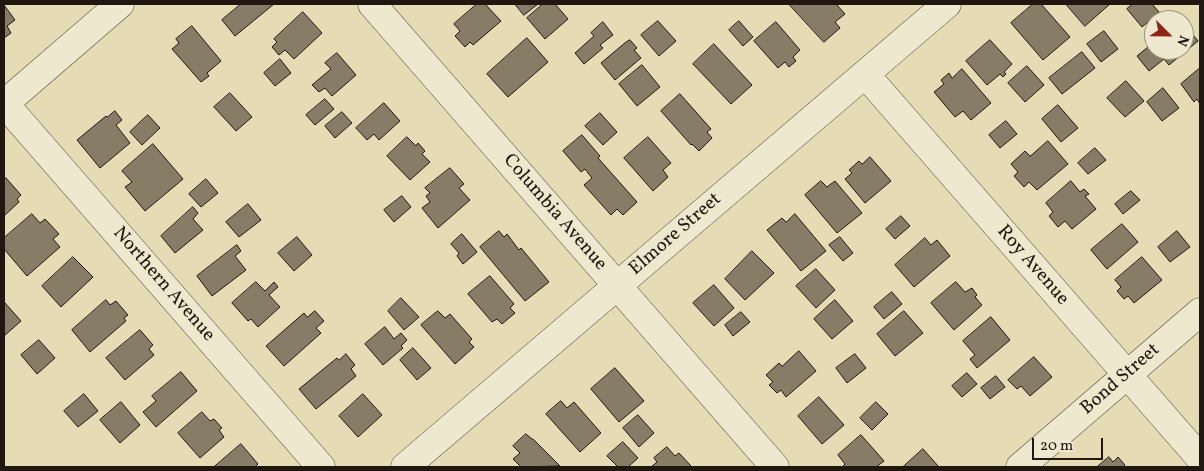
<!DOCTYPE html>
<html>
<head>
<meta charset="utf-8">
<style>
	body { margin:0 }
	#map { position:relative; width:1204px; height:471px; overflow:hidden; background:#e5dbb4; font-family:Vollkorn,serif }
	canvas { display:block }
	.frame { position:absolute; inset:0; border:5px solid #221610; pointer-events:none }
	.north { position:absolute; left:1144px; top:10px; width:50px; height:50px; box-sizing:border-box; background:#eee8ce; border:1px solid #9c9482; border-radius:50%; rotate:113deg; font-size:14px; font-weight:700; line-height:20px; text-align:center; color:#221610 }
	.north::after { content:''; display:block; margin:auto; width:18px; height:22px; background:#8f2418; clip-path:polygon(50% 0,100% 100%,50% 72%,0 100%) }
	.scale { position:absolute; left:1032px; top:438px; width:71px; height:22px; box-sizing:border-box; border:2px solid #221610; border-top:0; padding-left:6px; font-size:15px; line-height:18px; white-space:nowrap; color:#221610; -webkit-text-stroke:4px #eee8ce; paint-order:stroke }
</style>
</head>
<body>
<div id="map">
<canvas width="1204" height="471"></canvas>
<div class="frame"></div>
<div class="north">N</div>
<div class="scale">20 m</div>
</div>
<script>
const ctx = document.querySelector('canvas').getContext('2d');
ctx.lineJoin = 'round';
function fill(path, color) { ctx.fillStyle = color; ctx.fill(path, 'evenodd'); }
function trace(path, color, width, dash) { ctx.strokeStyle = color; ctx.lineWidth = width; ctx.lineCap = dash ? 'butt' : 'round'; ctx.setLineDash(dash || []); ctx.stroke(path); }
function drawText(font, color, halo, rows, align = 'center') {
  ctx.font = font + ' Vollkorn,serif'; ctx.lineWidth = 4.5; ctx.setLineDash([]); ctx.textBaseline = 'middle'; ctx.strokeStyle = halo; ctx.fillStyle = color; for (const [text, x, y, turn = 0] of rows) {
    ctx.save(); ctx.translate(x, y); ctx.rotate((+turn || 0) * Math.PI / 180); ctx.textAlign = isNaN(turn) ? turn : align; if (halo) ctx.strokeText(text, 0, 0); ctx.fillText(text, 0, 0); ctx.restore();
  }
}
const building = new Path2D(`
	M241,4h33l-39,32 -13,-16z
	M477,4h8l16,17 -28,24 -3,-3 -5,5 -10,-11 5,-5 -6,-7z
	M515,4h23l-14,11z
	M543,4h12l13,15 -23,20 -18,-21z
	M789,4h47l9,10 -10,8 5,6 -16,14z
	M1033,4h8l29,33 -27,23 -32,-37z
	M1066,4h44l-25,22z
	M1133,4h19l7,8 -17,15 -15,-18z
	M4,5l11,15 -8,6 4,7 -7,5z
	M303,12l19,21 -28,26 -9,-9 -6,5 -7,-8 5,-5 -3,-3z
	M658,21l18,20 -17,15 -18,-21z
	M739,21l14,16 -10,9 -14,-16z
	M603,22l10,13 -13,10 3,3 -19,16 -9,-11 19,-17 -3,-3z
	M776,22l24,28 -7,7 3,4 -7,6 -4,-5 -7,6 -24,-27z
	M1184,24l14,17 -29,24 -5,-6 -15,12 -12,-15 17,-14v8h30z
	M192,26l29,35 -14,12 2,3 -8,6 -29,-33 7,-6 -3,-4z
	M1104,31l14,18 -17,13 -14,-18z
	M527,38l21,24 -40,35 -21,-23z
	M630,40l7,8 -3,2 7,8 -26,22 -14,-17 25,-21z
	M990,40l22,24 -8,8 2,2 -3,3 -3,-3 -13,11 -21,-24z
	M714,44l38,41 -21,19 -38,-40z
	M1082,52l13,16 -33,26 -13,-16z
	M337,53l19,22 -24,21 -7,-8 -6,4 -7,-7 19,-16 -6,-6z
	M280,59l11,14 -16,13 -11,-13z
	M642,65l18,22 -23,19 -18,-22z
	M1027,66l17,19 -19,17 -17,-19z
	M1200,68v36l-3,-5 -3,3 -13,-18z
	M962,69l29,34 -20,17 -8,-9 -8,6 -21,-25 10,-8 -3,-4 8,-7 3,5z
	M1126,81l18,20 -19,16 -18,-19z
	M1163,88l16,20 -17,13 -15,-19z
	M230,93l22,24 -16,14 -22,-24z
	M680,94l31,35 -4,3 5,6 -13,13 -7,-7 -1,1 -30,-34z
	M325,99l9,10 -19,16 -9,-10z
	M384,103l16,18 -21,19 -5,-6 -7,6 -11,-12z
	M1058,105l20,23 -17,14 -19,-23z
	M115,111l7,9 -6,5 14,18 -30,25 -23,-28 29,-24 1,1z
	M342,112l10,11 -17,15 -10,-12z
	M600,113l17,19 -14,13 -18,-19z
	M148,115l12,13 -18,17 -12,-13z
	M1006,121l11,13 -17,14 -11,-13z
	M582,135l18,21 -2,2 39,44 -14,13 -6,-6 -6,6 -27,-30 8,-7 -7,-9 -4,3 -18,-21z
	M407,137l9,9 2,-3 7,8 -3,3 8,8 -20,18 -23,-24z
	M648,137l23,26 -8,7 5,7 -15,14 -29,-33z
	M1048,141l20,23 -31,26 -8,-8 -5,5 -10,-11 4,-4 -7,-8 14,-13 5,5z
	M153,144l30,35 -38,32 -20,-24 7,-5 -10,-11z
	M1095,148l11,12 -18,14 -10,-11z
	M870,157l21,24 -26,22 -20,-24 7,-6 -3,-3 10,-9 3,3z
	M450,168l14,16 -5,4 11,12 -32,28 -16,-20 8,-6 -4,-6 4,-3 -5,-5z
	M6,178l15,17 -4,4 2,3 -15,14v-36z
	M206,179l12,14 -17,14 -12,-13z
	M821,181l6,6 8,-6 27,32 -25,20 -32,-38z
	M1071,181l9,11 4,-3 5,5 -4,2 11,13 -24,20 -7,-8 -7,6 -9,-11 4,-4 -7,-9z
	M1131,191l9,9 -17,14 -8,-10z
	M402,196l9,11 -17,15 -10,-12z
	M248,204l13,16 -22,17 -13,-15z
	M193,207l5,6 -5,6 10,11 -28,23 -14,-17z
	M32,214l8,9 5,-4 14,15 -6,5 7,8 -33,29 -23,-27v-11z
	M795,214l31,37 -25,20 -34,-41 15,-12 4,4z
	M901,216l9,10 -15,13 -9,-10z
	M1122,224l16,18 -31,27 -16,-19z
	M499,231l5,6 3,-3 12,16 2,-2 28,34 -24,19 -45,-54z
	M1177,231l13,16 -20,15 -12,-15z
	M462,234l15,18 -14,12 -6,-8 2,-3 -8,-9z
	M297,237l15,18 -18,16 -16,-18z
	M840,237l13,16 -10,8 -14,-16z
	M925,238l6,7 6,-5 13,16 -36,31 -19,-22z
	M237,245l4,6 -6,5 11,14 -34,26 -15,-20z
	M752,251l22,22 -29,27 -20,-21z
	M73,257l20,20 -32,30 -19,-21z
	M1142,257l20,23 -28,23 -6,-7 -4,3 -7,-8 4,-4 -6,-7z
	M816,269l19,21 -19,18 -20,-22z
	M490,276l24,28 -4,4 5,5 -13,11 -5,-5 -5,3 -24,-28z
	M256,282l9,9 9,-9 4,5 -9,8 11,12 -22,20 -7,-8 -3,2 -16,-18z
	M956,282l9,10 7,-4 5,7 -2,2 7,8 -28,25 -23,-27z
	M714,285l20,23 -20,18 -21,-23z
	M892,292l10,12 -18,15 -10,-12z
	M401,298l18,19 -15,13 -16,-19z
	M106,300l4,5 6,-4 12,14 -4,3 2,3 -36,31 -18,-22z
	M835,300l18,21 -21,18 -18,-20z
	M5,303l16,18 -17,15v-32z
	M315,311l9,10 -8,7 5,5 -37,33 -18,-20 38,-33 3,4z
	M438,311l7,7 5,-4 22,25 -3,3 5,5 -19,17 -34,-39z
	M904,311l19,22 -28,23 -18,-22z
	M741,312l9,10 -17,14 -8,-11z
	M991,317l19,23 -33,28 -7,-9 5,-4 -12,-14z
	M385,327l9,12 7,-6 6,7 -6,6 2,2 -20,17 -18,-21z
	M140,330l13,15 -4,4 5,6 -29,25 -19,-22z
	M39,340l16,18 -18,16 -16,-19z
	M413,348l18,20 -14,12 -17,-20z
	M799,351l17,20 -30,26 -5,-7 -4,3 -8,-8 4,-3 -7,-7 13,-12 3,3z
	M346,354l9,11 -4,4 5,7 -40,33 -17,-20 38,-31 2,2z
	M855,354l11,14 -19,15 -11,-15z
	M1034,357l18,20 -22,19 -9,-10 -4,3 -9,-9z
	M615,368l29,33 -25,21 -28,-33z
	M181,372l16,19 -41,36 -13,-15 13,-11 -4,-5z
	M967,373l10,11 -15,13 -10,-11z
	M996,376l9,11 -15,12 -9,-11z
	M84,394l14,17 -20,16 -14,-16z
	M363,394l19,21 -24,22 -19,-21z
	M819,397l25,28 -22,19 -24,-28z
	M561,401l6,7 7,-6 27,31 -21,19 -34,-38z
	M121,402l19,23 -20,18 -20,-23z
	M876,402l12,12 -16,16 -12,-12z
	M202,412l8,9 4,-2 8,9 -3,2 5,7 -24,21 -22,-25z
	M638,415l16,18 -15,14 -16,-19z
	M526,434l6,5h1l27,27 -39,1 -8,-8 7,-6 -7,-7z
	M861,435l23,26 -8,6h-34l3,-3 -7,-9z
	M623,442l15,16 -10,9h-10l-11,-11z
	M241,444l17,20 -3,3h-41z
	M667,447l8,9 4,-3 13,14h-41l6,-5 -3,-4z
	M923,449l16,18h-36z
	M1109,457l4,5 5,-5 7,8 -2,2h-26z`);
fill(building, '#877c65');
trace(building, '#221610', 1);
const minor = new Path2D(`
	M372,4l403,463
	M865,74l335,384
	M4,103l317,364
	M4,104l116,-100
	M405,467l542,-463
	M1020,467l180,-155`);
trace(minor, '#534739', 29);
trace(minor, '#eee8ce', 28);
drawText('19px', '#221610', '#eee8ce', [
	["Columbia Avenue",554,213,49],
	["Elmore Street",676,235,-41],
	["Roy Avenue",1032,266,49],
	["Northern Avenue",163,285,49],
	["Bond Street",1121,380,-41]
]);
</script>
</body>
</html>
